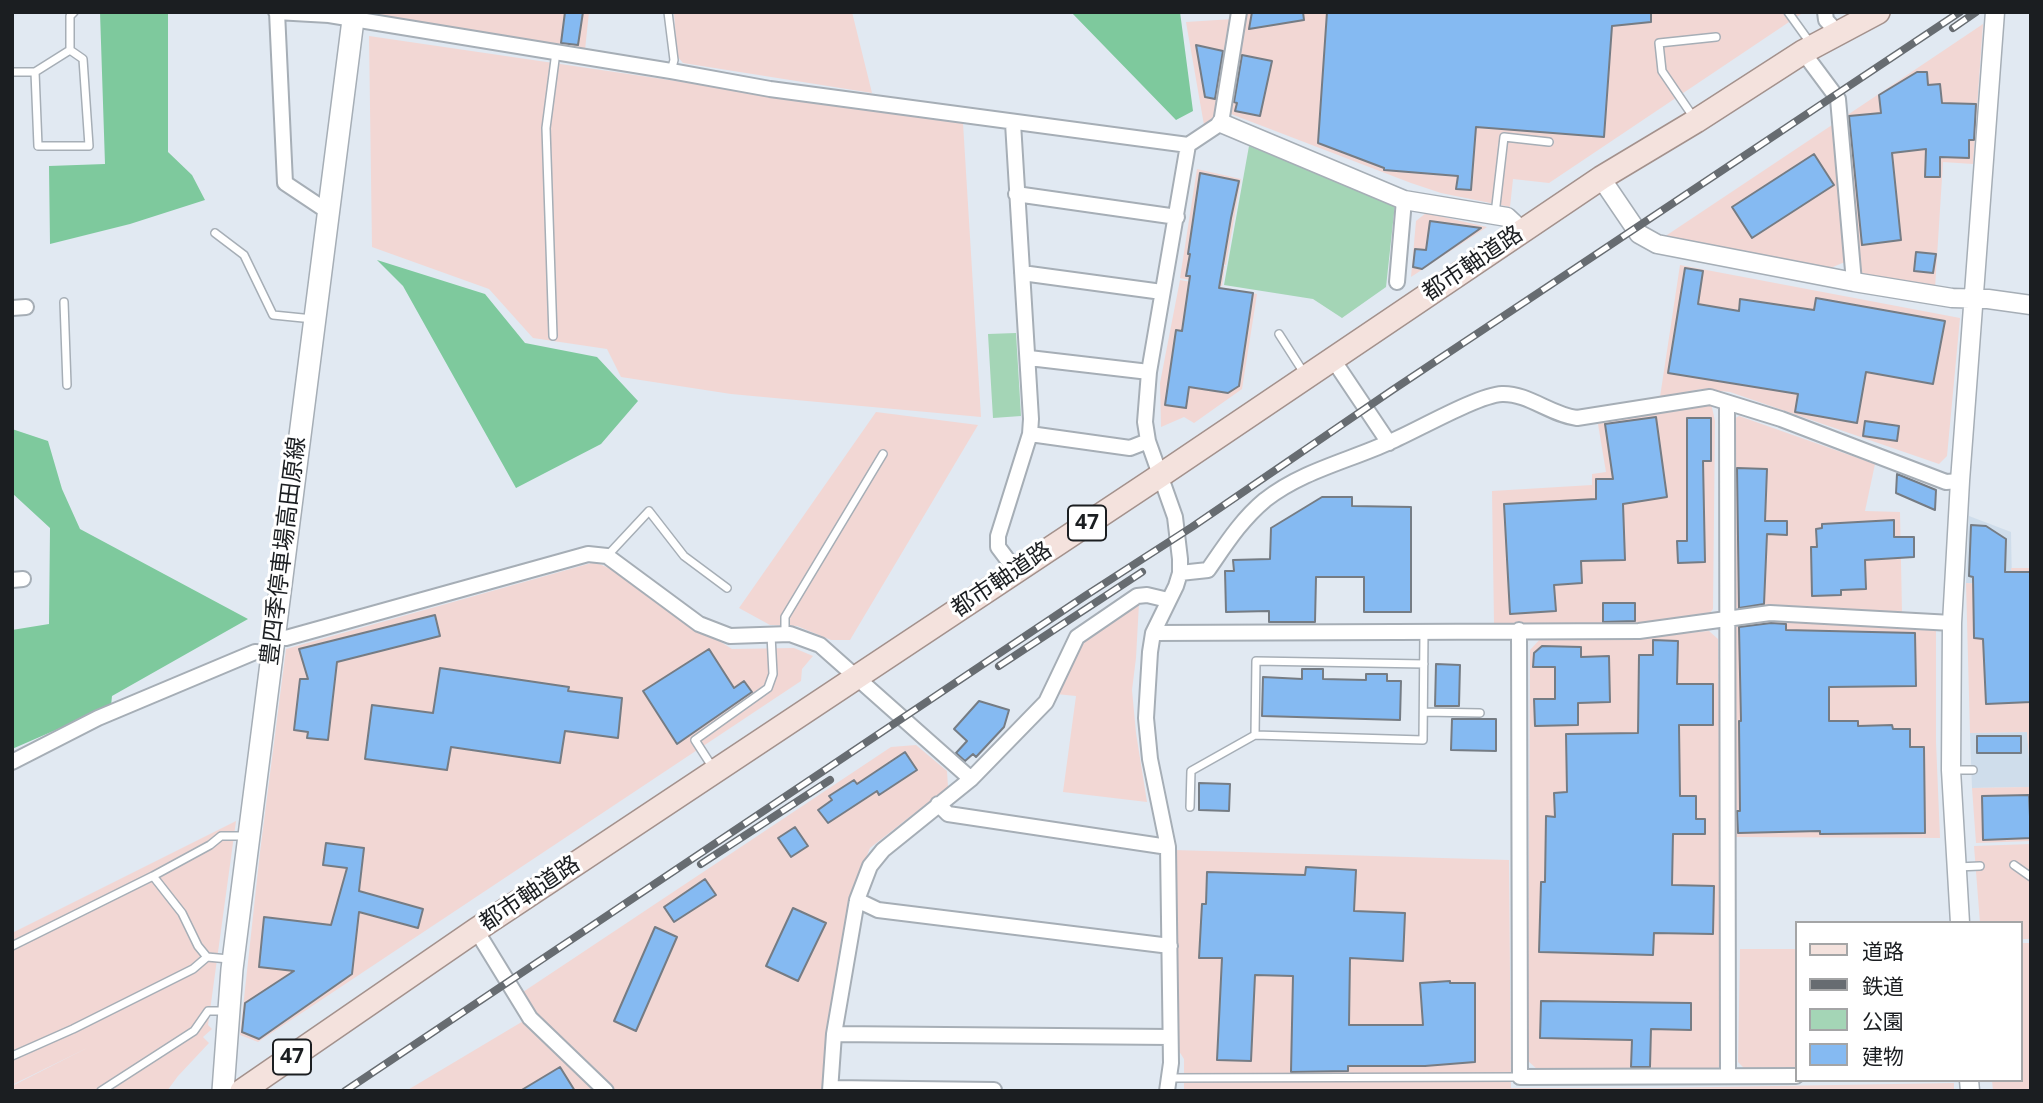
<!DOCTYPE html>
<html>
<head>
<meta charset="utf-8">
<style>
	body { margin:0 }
	#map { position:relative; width:2043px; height:1103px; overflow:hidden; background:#e1e9f2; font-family:"Noto Sans","Noto Sans JP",sans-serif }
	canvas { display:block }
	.frame { position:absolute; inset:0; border:14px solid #1b1e21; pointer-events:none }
	.legend { position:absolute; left:1795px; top:921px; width:228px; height:161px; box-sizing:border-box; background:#fff; border:2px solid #a4a5a6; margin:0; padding:9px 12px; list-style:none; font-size:21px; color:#1b1e21 }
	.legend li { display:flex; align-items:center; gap:14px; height:35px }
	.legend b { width:35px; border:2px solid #a4a5a6 }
</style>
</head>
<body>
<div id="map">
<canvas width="2043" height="1103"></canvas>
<div class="frame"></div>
<ul class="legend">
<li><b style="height:9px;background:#f4e2dd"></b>道路</li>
<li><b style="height:9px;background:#676c71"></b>鉄道</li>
<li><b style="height:19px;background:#a4d5b6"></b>公園</li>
<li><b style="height:19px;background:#85baf2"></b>建物</li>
</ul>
</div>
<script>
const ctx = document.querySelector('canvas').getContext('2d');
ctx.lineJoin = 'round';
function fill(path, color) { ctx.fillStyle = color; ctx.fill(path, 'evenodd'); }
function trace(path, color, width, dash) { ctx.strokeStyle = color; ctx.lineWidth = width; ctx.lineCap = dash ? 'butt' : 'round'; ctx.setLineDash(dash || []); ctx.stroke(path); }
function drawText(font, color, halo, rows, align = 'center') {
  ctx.font = font + ' "Noto Sans","Noto Sans JP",sans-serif'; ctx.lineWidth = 6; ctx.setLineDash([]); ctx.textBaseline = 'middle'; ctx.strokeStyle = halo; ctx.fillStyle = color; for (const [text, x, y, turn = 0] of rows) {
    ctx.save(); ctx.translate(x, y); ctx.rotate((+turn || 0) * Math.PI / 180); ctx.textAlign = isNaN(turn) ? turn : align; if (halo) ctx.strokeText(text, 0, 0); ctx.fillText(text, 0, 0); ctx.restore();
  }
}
fill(new Path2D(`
	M1969,516l42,16 1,54 -46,-3z
	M2027,732l4,55 -59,1 -2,-55z`), '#cfddeb');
fill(new Path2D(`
	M374,12h215l-4,38 -209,-32z
	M674,12h178l20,81 -189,-30 -6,-7z
	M1247,12h557l-255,171 -36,-4 -3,28 -69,-14 -30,-10 -180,-69z
	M1233,19l-16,95 -13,11 -18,-103z
	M1983,24l-10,140 -30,-2 -8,126 -73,-13 -16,-159z
	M369,36l594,87 18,294 -250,-23 -110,-17 -14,-28 -74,-11 -44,-49 -117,-42z
	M1832,125l13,137 -17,7 -167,-30z
	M1197,169l44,10 -15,86 -23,-4 22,5 -3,20 -42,-8z
	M1426,213l61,14 -76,50 5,-56z
	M1680,265l280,53 -13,138 -8,8 -209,-72 -29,-3 -41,8z
	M1180,280l77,14 -15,95 -48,34 -10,-6 -23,10 -1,-44z
	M1711,403l4,18 -2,188 -7,9 -65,9 -147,-3 -2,-133 100,-6v-11l14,-2 -8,-48z
	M876,412l102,13 -128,215h-19l-34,-14 -27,-1 -31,-17z
	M1739,416l136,48 -10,47 35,1 2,101 -129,-7 -35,6 -7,-4 1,-188z
	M595,562l27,12 32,26 78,49 62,-1 19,8 -11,13 -1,12 -543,361 -18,-7 20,-183 26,-203z
	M2011,568h20v215l-4,-51 -57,1 -4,-150 47,3z
	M1139,603l-3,55 -4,32 4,43 11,69 -84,-10 13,-96 -20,-2 29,-53z
	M1771,621l165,7v114l4,96 -205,-1 -4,-210z
	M1709,631l9,8 4,427 -17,7 -167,-3 -10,-9 2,-411 11,-12 97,-1z
	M916,745l31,26 1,16 -78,61 -20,50 -22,177 -5,16h-208l-81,-77 -11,-22 368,-245z
	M2031,787v54l-55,2 -4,-55z
	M236,821l-28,204 4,4 -9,8 6,6 -31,33 -11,15h-155v-5l77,-39 -77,38v-152z
	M2031,844v95h-11v-16h-40l-6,-77z
	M1174,850l335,10 2,228h146l297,-5v8h-770v-32l-7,-11z
	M2020,943h11v148h-38l-1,-11h28z
	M1740,949h56v124l-48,-1 -10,-10z
	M525,1020l68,71h-187z`), '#f2d7d4');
fill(new Path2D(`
	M1249,146l146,58 -9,83 -44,31 -29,-19 -89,-14z
	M1016,333l5,83 -28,2 -5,-84z`), '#a4d5b6');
fill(new Path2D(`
	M100,12h68v140l24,23 13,25 -75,24 -80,20 -1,-78 56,-2z
	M1071,12h109l13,99 -17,9z
	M377,260l108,34 40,49 72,14 41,44 -37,43 -85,44 -113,-202z
	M12,429l36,12 14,48 18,40 168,90 -136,77 -1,10 -99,43v-119l37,-6 1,-96 -38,-35z`), '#7ec99d');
const building = new Path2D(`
	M565,12h18l-5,33 -17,-2z
	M1252,12h51l1,8 -55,9z
	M1327,12h324v10l-39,4 -8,111 -128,-10 -5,63 -15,-1 2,-13 -74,-6v-2l-66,-25z
	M1196,45l27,6 -8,48 -10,-2z
	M1242,55l30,6 -12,55 -25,-5 2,-8 -3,-1z
	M1917,72h10l1,13 12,-1 2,19 34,1 -2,36h-5v18l-29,-1v20h-15l1,-28 -34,4 9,87 -39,5 -13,-129 32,-3 -2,-18z
	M1814,154l20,31 -82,53 -20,-31z
	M1200,173l39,8 -8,37 -12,70 34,5 -14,93 -11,7 -39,-6 -3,21 -21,-3 11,-75 6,1 8,-55h-4l4,-22h-2z
	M1430,221l51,7 -59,41 -9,-2 2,-18 11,1z
	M1916,252l20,2 -3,19 -19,-2z
	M1685,268l18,3 -5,33 41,7 1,-12 74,11 2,-12 129,23 -12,63 -67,-12 -9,51 -62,-11 3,-18 -130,-21z
	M1656,417l11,80 -44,7 2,56 -44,1 1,22 -28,2 2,26 -46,3 -6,-110 92,-5v-20h17l-8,-55z
	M1687,418h24v43h-8l2,101 -27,1 -1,-22h10z
	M1865,421l34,5 -2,15 -34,-5z
	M1737,468l30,1 -2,52h22v14l-20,-1 -3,70 -25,4z
	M1897,474l39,16 -1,20 -39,-17z
	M1322,497h30v9l59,1v105h-47v-35h-48l-1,45h-46v-11l-43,1 -1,-41h9l-1,-11 37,-1 1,-31z
	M1894,520v17h20v20l-49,3 1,29 -25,1v5l-29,1 -1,-49h6l-1,-18 6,-1v-4z
	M1971,525l15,1 20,13 -1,33h26v130l-45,2 -3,-65 -9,-1 -1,-61 -4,-1z
	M1603,603h32v18l-32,1z
	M435,615l5,21 -103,26 -9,78 -21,-2 1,-6 -14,-2 6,-51h8l-9,-30z
	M1771,623l15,1v6l129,3 1,53 -87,1v34h29v5l34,-1 1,4h17v18h14l1,86 -105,1v-3l-82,2 -1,-22h3l-1,-90h2l-2,-94z
	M1653,640l25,1 -1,43h36v41h-34l1,71h16v23h9v15h-32l-1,51 42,1 -1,48 -59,-1 -1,22 -114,-3 2,-70h4l1,-66 9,1 -1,-24 13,-1 -1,-58 72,-1 1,-78h14z
	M1542,646l39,1v10l28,-1 1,46 -32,1v22l-43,1 -1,-27h21v-32h-22l1,-14z
	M709,649l25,39 10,-7 8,11 -75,52 -34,-53z
	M1436,664l24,1 -1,41h-24z
	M440,668l129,19 -1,4 54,7 -4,40 -53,-7 -5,32 -109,-16 -4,23 -82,-11 7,-54 61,8z
	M1302,669h21v10l43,1v-6h21v7h14l-1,39 -138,-4 1,-39 39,2z
	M979,701l30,9 -5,17 -28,30 -3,-3 -8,7 -9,-8 11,-12 -13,-12z
	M1452,719h44v32l-45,-1z
	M1977,736h44v17h-44z
	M905,752l12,18 -38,25 -2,-4 -49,32 -10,-13 14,-10 -3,-4 25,-16 3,4z
	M1199,783l31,1 -1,27 -30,-1z
	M2029,795l2,43 -48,2 -1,-44z
	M795,827l13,19 -17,11 -13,-19z
	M326,843l38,5 -5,43 64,18 -5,19 -59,-16 -7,62 -93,65 -17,-7 3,-29 49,-32 -35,-4 5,-50 67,8 16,-57 -24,-3z
	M1306,867l50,3 -2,41 51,2 -2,48 -53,-3 -1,67h74l-3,-42 30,-2v2h25v79l-50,4h-77v5l-57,1 2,-96 -38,-1 -4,86 -34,-1 5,-102h-23l3,-54h4l1,-32 98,3z
	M705,879l11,16 -42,27 -10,-15z
	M793,908l33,15 -28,58 -32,-15z
	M655,927l22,10 -41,94 -22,-10z
	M1541,1001l150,2v27l-40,-1 -1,38h-19l1,-27 -92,-2z
	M560,1067l15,24h-55z`);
fill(building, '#85baf2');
trace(building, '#757c84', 2);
const service = new Path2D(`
	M668,12l6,48 -3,11
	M1788,12l23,32
	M70,50l13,9 6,87h-51l-3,-74z
	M70,50v-34l4,-4
	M12,72h23
	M1694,118l-32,-47 -3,-28 57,-6
	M1495,214l9,-77 45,5
	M215,233l29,22 29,60 40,4
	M64,302l3,83
	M1279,334l25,39
	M553,336l-7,-208 10,-76
	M607,556l42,-45 35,45 43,32
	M785,634v-17l98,-163
	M1424,712l56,1
	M1255,735l1,-74 168,3
	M713,768l-18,-28 73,-52 5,-14 -2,-39
	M1952,770h21
	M1190,807l1,-36 64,-36 168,5 1,-108
	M2014,865l17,12
	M1957,867l23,-1
	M153,876l57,-31 11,-9h25
	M12,946l141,-70 29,37 16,33 9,11 22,2
	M12,1056l61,-27 120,-60 14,-12
	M1169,1078l351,-1
	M101,1091l93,-60 14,-20h20`);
const minor = new Path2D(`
	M276,12l53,3 342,56 99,18 418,56
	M277,12l8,171 36,24 8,1
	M1825,12l1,8 13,14
	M1803,52l35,47 16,183
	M1013,123l18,296 -1,15 -32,102v11l18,24
	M1016,194l161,23
	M1022,273l140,19
	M1397,282l7,-82
	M12,308l14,-1
	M1029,358l120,14
	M1332,358l57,85
	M1727,403l1,673
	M1030,434l100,14 18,-7
	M1180,573l28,-3c18,-26 33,-50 57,-70 37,-29 83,-39 125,-58 26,-11 88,-47 112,-48 26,-1 49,21 75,24l133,-21 71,22 165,63 14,-1
	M12,580l11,-1
	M1519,630l1,447 276,-1
	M1153,633l486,-2 131,-18 182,10
	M273,636l13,2 302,-84 19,2 92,68 31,12 60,-2 30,11 151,134
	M12,762l86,-44 157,-66 16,1
	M938,804l10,10 220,33
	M857,900l21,10 292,36
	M476,930l54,88 76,73
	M834,1034l336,3
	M831,1088l163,2
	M830,1091l4,-57 23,-134 13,-34 13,-16 88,-71 75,-77 31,-65 60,-41 10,-1 21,5
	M1167,1091l4,-28 -3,-216 -18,-88 -4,-41 4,-66 3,-19 23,-47 4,-13v-14l-5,-42 -27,-76 -3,-19 4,-50 39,-227 33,-22 18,-111`);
const tertiary = new Path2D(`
	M1221,123l183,77 103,17 15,14
	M1601,178l38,56 18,10 197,38 98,16 36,1 43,6
	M1960,923l-9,-153 1,-147 8,-142 35,-469
	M1969,1080l1,11`);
const secondary = new Path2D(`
	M223,1091l9,-122 122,-957`);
const primary = new Path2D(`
	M242,1091l234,-161 685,-455 440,-297 95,-57 107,-69 75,-40`);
trace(service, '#a6aeb6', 10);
trace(minor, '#a6aeb6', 18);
trace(tertiary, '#a6aeb6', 21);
trace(secondary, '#a6aeb6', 24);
trace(primary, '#a3918c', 26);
trace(service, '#fff', 7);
trace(minor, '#fff', 14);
trace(tertiary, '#fff', 18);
trace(secondary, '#fff', 21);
trace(primary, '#f4e2dd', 23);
const rail = new Path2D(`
	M1953,28l23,-16
	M999,666l143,-94
	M701,864l129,-84
	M345,1091l740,-495 107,-69 199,-136 569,-379`);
trace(rail, '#676c71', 8);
trace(rail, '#fff', 5, [16]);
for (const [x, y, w] of [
	[1087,523,38],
	[292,1057,38]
]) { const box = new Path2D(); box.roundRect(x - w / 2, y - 17.5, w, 35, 5); ctx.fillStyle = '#fff'; ctx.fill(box); trace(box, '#1b1e21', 2); }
drawText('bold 21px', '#1b1e21', null, [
	["47",1087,523],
	["47",292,1057]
]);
drawText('23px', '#1b1e21', '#fff', [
	["都市軸道路",1473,264,-34],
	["豊四季停車場高田原線",284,551,-83],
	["都市軸道路",1002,580,-34],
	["都市軸道路",530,894,-34]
]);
</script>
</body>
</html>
